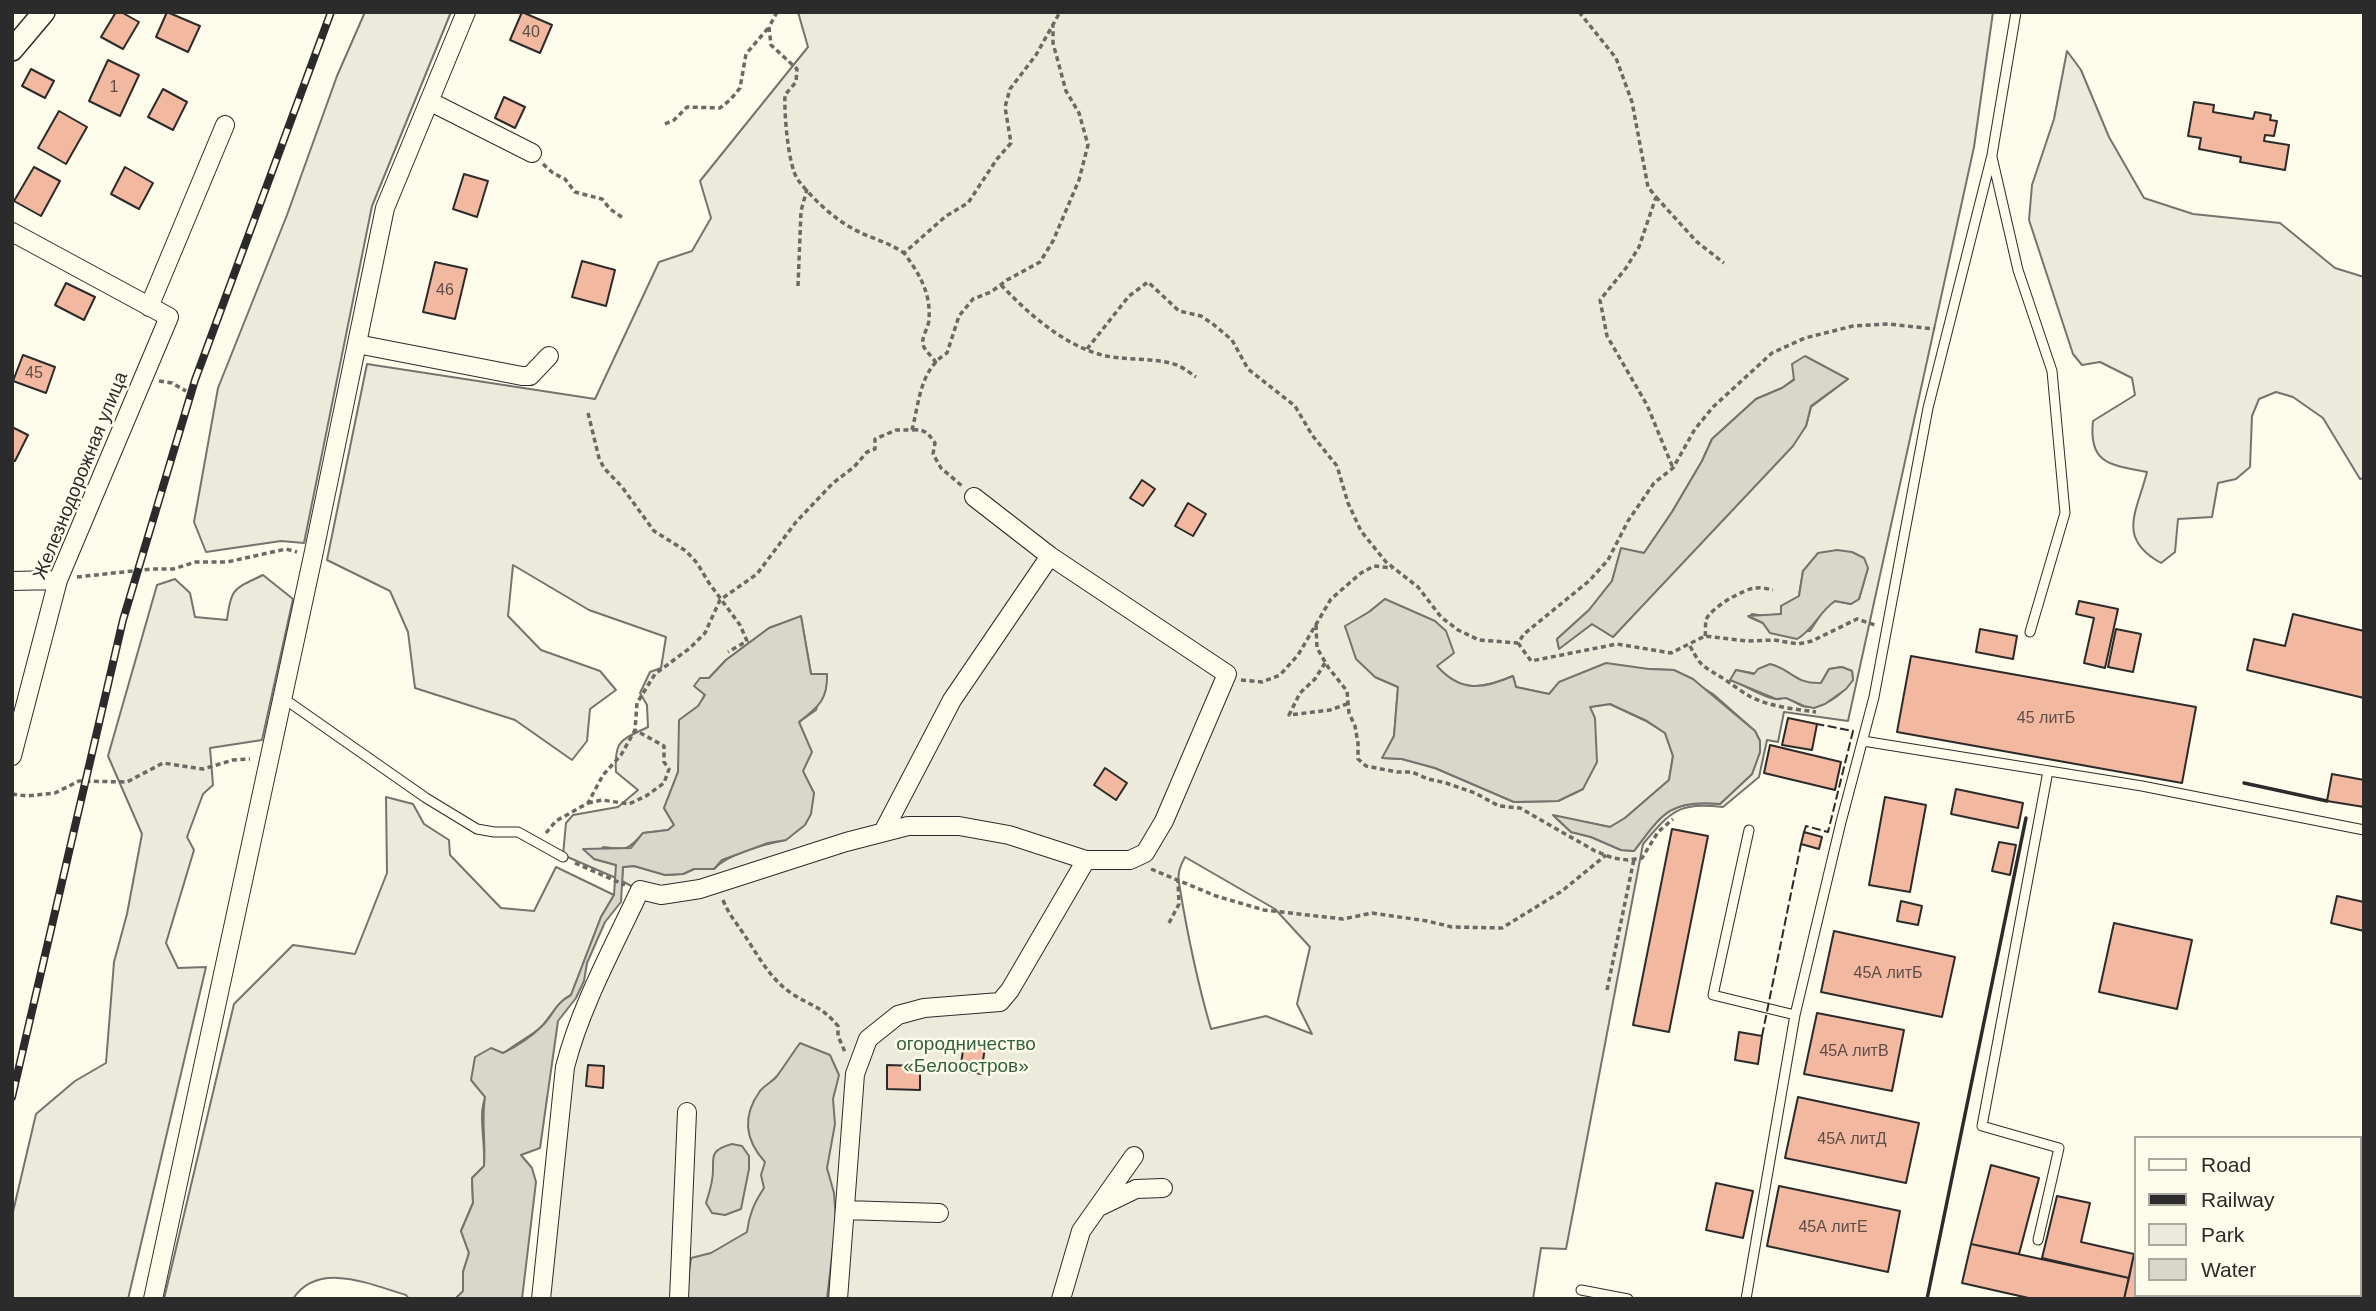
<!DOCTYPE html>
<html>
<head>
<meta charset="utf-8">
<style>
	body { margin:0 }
	#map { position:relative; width:2376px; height:1311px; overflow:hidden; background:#fdfbea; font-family:Arial,sans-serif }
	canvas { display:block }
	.frame { position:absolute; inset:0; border:14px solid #2b2b2b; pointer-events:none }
	.legend { position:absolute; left:2134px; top:1136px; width:228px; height:161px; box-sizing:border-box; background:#fdfbea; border:2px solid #a9a89e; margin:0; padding:9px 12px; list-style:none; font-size:21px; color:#2b2b2b }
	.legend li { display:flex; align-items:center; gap:14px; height:35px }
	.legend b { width:35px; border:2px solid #a9a89e }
</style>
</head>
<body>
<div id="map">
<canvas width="2376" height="1311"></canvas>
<div class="frame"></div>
<ul class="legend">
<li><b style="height:9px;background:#fdfbea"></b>Road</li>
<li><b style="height:9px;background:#2b2b2b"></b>Railway</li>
<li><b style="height:19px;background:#ecebdb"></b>Park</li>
<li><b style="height:19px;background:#d8d7c9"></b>Water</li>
</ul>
</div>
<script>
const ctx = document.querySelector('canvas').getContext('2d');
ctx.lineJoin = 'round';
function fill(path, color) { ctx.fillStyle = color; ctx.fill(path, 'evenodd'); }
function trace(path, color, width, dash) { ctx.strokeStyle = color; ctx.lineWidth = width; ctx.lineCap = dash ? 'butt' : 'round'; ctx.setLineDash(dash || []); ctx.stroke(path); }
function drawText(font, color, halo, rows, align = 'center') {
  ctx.font = font + ' Arial,sans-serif'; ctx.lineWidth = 5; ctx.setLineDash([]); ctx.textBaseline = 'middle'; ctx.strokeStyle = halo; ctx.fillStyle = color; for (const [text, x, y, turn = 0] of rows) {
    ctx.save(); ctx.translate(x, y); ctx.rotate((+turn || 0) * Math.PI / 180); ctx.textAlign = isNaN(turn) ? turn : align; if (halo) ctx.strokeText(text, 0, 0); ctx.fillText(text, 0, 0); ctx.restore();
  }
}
const green = new Path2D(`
	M365,12h86l-79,194 -68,337 -23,-2 -75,11 -12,-30 24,-134 69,-173 50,-139z
	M798,12h1195l-19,135 -126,574 -64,-9 -6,30 -11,-2 -8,37 -36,30c-45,-5 -52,4 -80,37l-77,405 -25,-1 -8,51h-992l24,-232 72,-178 -15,-8 1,-14 11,-1 32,9 17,-1 11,-5h20c14,-15 51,-25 72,-29l28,-47 -12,-22 2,-35 -5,-14 17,-12 11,-36h-16l-10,-57 -32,11 -43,32 -17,18 -4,16 -25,55 -2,23 -14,36 10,17 -6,5 -25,3c-15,18 -17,17 -40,14l-9,12 22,6v13l-53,-23 3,-32 7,-8 45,-8 20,-17 -22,-18c-2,-32 5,-32 32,-45l-1,-22 -7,-12 10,-21 11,-4 5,-31 -77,-27 -76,-45 -5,51 33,34 59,21 16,19 -26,19 -3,32 -15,19 -57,-40 -100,-32 -7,-56 -18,-41 -63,-31 40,-196 228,35 64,-137 33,-11 19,-33 -11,-37 108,-134zM1794,379h54l-37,28 -5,19 -193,211 -21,-13 -33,24 -2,-9 32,-29 23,-29 9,-32 23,4 28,-41 30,-51 10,-22 44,-40 26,-11zM1868,568l-9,31 -8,5 -16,-3 -10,7 -15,23 -40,2 -7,-10 -14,-6 3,-3 13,2 16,-2v-8l18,-10 4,-25zM1385,599c16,21 54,84 80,87 17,2 33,-4 48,-10l3,11 33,7 100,-25 25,1 39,24 42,37 5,10v11l-8,22 -32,30c-50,-5 -58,10 -86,47l-13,-1 -30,-13 -20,-5 -17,-16 56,11 15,-9 44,-38 4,-24 -8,-23 -19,-12 -36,-17 -20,3 -7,82 -25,12 -44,1 -79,-34 -33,-9 -19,-1 11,-22 4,-49 -23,-10 -30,-50 24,-15zM1841,667l11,4 1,9c-11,15 -31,31 -51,26 -5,-2 -10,-6 -15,-8 -8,-2 -2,2 -11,1 -16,-2 -30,-14 -45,-19l5,-10 70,13h15l8,-14zM1185,857l90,52 35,38 -13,57 15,30 -46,-18 -55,13c-14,-48 -24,-97 -32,-146 -2,-8 2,-19 6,-26z
	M2067,51l14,19 28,67 35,61 49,16 87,9 55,45 29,9v201l-4,1 -37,-61 -30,-21 -17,-5 -17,7 -7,17 -2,51 -14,12 -18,4 -6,34 -34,2 -3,33 -14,11c-45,-25 -24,-51 -14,-91 -35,-7 -59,-7 -54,-51l42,-26 -3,-17 -32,-16 -18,3 -9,-11 -44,-134 3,-35 22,-66z
	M263,575l30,24 -31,141 -52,8 3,37 -10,9 -16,43 7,13 -28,93 12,25 28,-1 -78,332h-116v-83l24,-102 39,-33 31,-18 8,-101 13,-48 15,-80 -34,-78 49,-171 18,-6 15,14 5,24 32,3c4,-33 7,-31 36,-45z
	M386,797l27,7 11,20 25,16 1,15 51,53 33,3 22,-44 58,28 -13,22 -30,78c-15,8 -18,19 -29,31 -9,10 -34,21 -39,29 -9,12 -22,48 -21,62 0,17 3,32 2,49l-12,12 1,25 -12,28 8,22 -6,19v20l-8,7h-46l-3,-4c-34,-10 -88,-35 -113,4h-129l70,-295 59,-59 62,9 32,-81z`);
fill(green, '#ecebdb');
trace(green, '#74746e', 2);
const water = new Path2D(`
	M1805,356l43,23 -37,27 -5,20 -13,20 -180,191 -21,-13 -33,25 -2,-10 32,-29 23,-29 9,-33 23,5 28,-41 30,-51 10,-22 44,-40 26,-11 12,-8 -2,-16z
	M1837,550l15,2 12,6 4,10 -9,31 -8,5 -16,-3c-16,11 -21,28 -38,38l-27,-6 -7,-10 -15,-7 33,-2v-8l18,-10 4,-25 15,-18z
	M1385,599l50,22 11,10 8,22 -17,13c24,27 46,23 76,10l3,11 33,7 10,-12 47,-19 43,6 25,1 19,9 62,52 5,10v11l-8,22 -32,30c-50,-5 -58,10 -86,47l-13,-1 -30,-13 -20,-5 -18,-17 57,12 15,-9 44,-38 4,-24 -8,-23 -18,-12 -37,-17 -20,3 5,11 2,44 -14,27 -25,12 -44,1 -79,-34 -33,-9 -20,-1 12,-22 4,-49 -23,-10 -19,-18 -11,-33 24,-14z
	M801,616l10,58h16c1,26 -9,33 -28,48l13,30 -9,19 11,22 -3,21 -6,11 -19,15 -18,3 -46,17 -8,9h-20l-11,5 -18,1 -31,-9 -11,1 -2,35 -16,20 -18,41 -3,18 -8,17 -18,23 -18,127 -19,7 11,13 4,14 -14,117h-67l8,-8v-19l6,-19 -8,-22 12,-28 -1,-25 12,-12c2,-23 -3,-46 1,-69l-14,-17 4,-23 16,-9 12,5c14,-7 27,-15 38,-26 13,-12 13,-23 30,-32l30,-78 13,-22 2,-30 -22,-6 -11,-10 48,-1 12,-15 25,-3 6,-5 -10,-17 14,-36 1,-52 19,-14 7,-11 -11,-9 6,-8h9l17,-18 43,-32z
	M1770,664c23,6 24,20 51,19l8,-14 13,-2 10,4 1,9 -7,9 -21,15 -11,4 -10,-2 -18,-8 -10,1 -46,-19 6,-10 18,4 4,-5z
	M800,1043l30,12 9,20 -6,24 2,25 -8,44 7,25 2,28 -9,78h-142l6,-41 20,-5 36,-21c2,-17 7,-29 17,-44l-3,-13 4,-13c-21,-23 -23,-46 -5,-71 5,-6 12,-9 17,-15 8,-11 15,-22 23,-33z
	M732,1144l10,2 7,10v13l-8,40 -16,6 -13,-2 -6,-10c2,-7 5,-15 6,-23 4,-19 -7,-29 20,-36z`);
fill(water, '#d8d7c9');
trace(water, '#74746e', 2);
const building = new Path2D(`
	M116,12h5l18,10 -16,27 -22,-12z
	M167,12l33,14 -12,26 -32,-15z
	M522,12l30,13 -12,28 -30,-13z
	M108,60l31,15 -19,41 -31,-15z
	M31,69l23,12 -9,17 -23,-12z
	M163,89l24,13 -14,28 -25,-13z
	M504,97l21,10 -10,21 -20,-10z
	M2194,102l20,3 -1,7 40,7 2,-7 16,3 -1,5 7,1 -3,15 -9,-1 -1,6 25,4 -4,25 -45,-8 1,-5 -42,-8 2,-11 -13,-2z
	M59,111l28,16 -21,37 -28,-16z
	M34,167l26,14 -19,35 -27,-15z
	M125,167l28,16 -14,26 -28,-15z
	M464,174l24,7 -11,36 -24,-8z
	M582,261l33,9 -9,36 -34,-9z
	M435,262l32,7 -12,50 -32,-7z
	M66,283l29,14 -11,23 -29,-15z
	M23,355l32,12 -9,26 -33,-12z
	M12,427l16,8 -13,26 -3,-2z
	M1142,480l13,9 -12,17 -13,-8z
	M1188,503l18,11 -13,22 -18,-10z
	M2079,601l39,8 -13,59 -21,-5 10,-45 -18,-4z
	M2293,614l71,17v67l-117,-28 7,-31 31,7z
	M1980,629l37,7 -4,23 -37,-7z
	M2116,629l25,5 -8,38 -25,-5z
	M1911,656l285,51 -14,76 -285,-51z
	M1788,718l29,6 -5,26 -30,-5z
	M1770,745l71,17 -6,28 -71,-17z
	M1105,768l22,15 -11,17 -22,-15z
	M2332,774l32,6v27l-37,-6z
	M1956,789l67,14 -5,25 -67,-14z
	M1885,797l41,8 -16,87 -41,-7z
	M1672,829l36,7 -39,196 -36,-7z
	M1804,832l18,5 -3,12 -18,-5z
	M1999,842l17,3 -6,30 -18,-4z
	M2337,896l27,6v29l-33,-8z
	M1901,901l21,5 -4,19 -21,-4z
	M2114,923l78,17 -15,69 -78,-17z
	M1834,931l121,26 -13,60 -121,-25z
	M1817,1013l87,17 -12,61 -88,-17z
	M1739,1032l23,4 -4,28 -23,-4z
	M964,1044l21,3 -4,27 -21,-4z
	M588,1065l16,1 -1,22 -17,-2z
	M887,1065l33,1v24l-33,-1z
	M1798,1097l121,26 -13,60 -121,-25z
	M1991,1165l48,13 -20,76 -48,-10z
	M1716,1183l37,8 -10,47 -37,-8z
	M1779,1186l121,25 -12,61 -121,-26z
	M2057,1196l33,7 -9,39 53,12 -5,24 -87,-20z
	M1971,1244l158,34 -5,21h-91l-71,-16z
	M2134,1254h2v41h31l-1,4h-42z`);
fill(building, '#f2b8a0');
trace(building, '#2b2b2b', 2);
const service = new Path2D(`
	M1992,157l26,113 34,101 13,142 -35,119
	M283,698l143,100 51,31 17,3h24l45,25
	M1863,741l279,45 222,44
	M1749,830l-36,165 82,20
	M2038,1240l21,-92 -77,-22 66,-355
	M1581,1290l47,9
	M1746,1299l49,-284 46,-193 33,-125 54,-289 64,-253 24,-143`);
const minor = new Path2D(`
	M429,101l103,52
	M12,232l157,85 -111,263 -46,176
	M149,307l76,-182
	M357,344l165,32h8l19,-20
	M12,581l46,-1
	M883,832l69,-132 98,-144
	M1101,1206l35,-17 27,-1
	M845,1210l94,3
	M153,1299l160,-743 72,-348 81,-196
	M541,1299l24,-232c16,-62 48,-119 75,-177l21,5 39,-6 146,-47 62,-16h51l50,9 77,25h44l15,-7 19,-32 63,-147 -177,-118 -76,-59
	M679,1299l8,-187
	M838,1299l17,-225 13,-35 30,-24 26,-7 76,-6 10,-12 76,-130
	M1061,1299l20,-68 53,-75`);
const tertiary = new Path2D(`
	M12,50l32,-38`);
trace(service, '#2b2b2b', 11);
trace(minor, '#2b2b2b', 20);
trace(tertiary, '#2b2b2b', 24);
trace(new Path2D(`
	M777,12l-8,15 2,18 26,24 -1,13 -11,13c-1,18 3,71 13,85 13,17 34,37 52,47 18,11 37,14 54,26
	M1579,12l37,46 16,44 16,85 8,10 -17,50 -13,21 -26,32 7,36 40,69 26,63
	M665,124l9,-4 13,-13 33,1 10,-8 10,-12 6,-34 23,-27
	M543,164l10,9 12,6 10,13 27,7 8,10 13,9
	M1656,197l41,45 27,21
	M1001,285c28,29 61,59 101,70 24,6 52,2 75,10 7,3 13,8 19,12
	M798,286l3,-75 6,-22
	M1087,349l42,-53 19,-14 31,29 22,5 12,8 19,16 16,29 47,37 17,29 25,31 11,37 13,28 25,31 32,25 23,30 17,13 21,10 39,3 6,-9 65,-53 19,-21 20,-39 26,-38 19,-15 22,-39 18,-22 59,-54 33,-15 48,-12 35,-2 47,5
	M936,363c-3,-6 -11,-12 -13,-18 -2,-8 6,-18 6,-26 2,-26 -10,-46 -25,-66l42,-37 22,-13 29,-44 14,-16 -6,-36 5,-18 26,-34 24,-43
	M159,381l13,2 14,8
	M588,413l11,45 5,10 18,19 32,44 32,20 11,12 12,20 31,42 7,16 -19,11
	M913,430c12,-1 15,3 22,13l-2,11 8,14 21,18
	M77,577l74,-8h22l23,-7h31l59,-13 11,3
	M1316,625l1,23 11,19 19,24 2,22 6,13 3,17v16l8,7 31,6h15l16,7 18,4 29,10 24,13 21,2 75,43 18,7 15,2 14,-2 16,-26 15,-13
	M1705,636c1,-5 0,-11 1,-16 4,-12 39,-32 50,-32 6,-1 12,1 17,2
	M1518,643l13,18 86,-17 54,9 34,-17 42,5 27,-1 24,4 14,-3 45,-22 18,6
	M1690,646c12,23 14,20 34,33 9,6 18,13 27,18 20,10 44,12 65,15
	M1325,663l-10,16 -15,14 -11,22 41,-5 17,-6
	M1241,680l21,2 18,-7 18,-20 33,-56 30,-26 13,-7 18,2
	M12,794l15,2 28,-3 24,-12 48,1 36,-19 40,6 30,-9 17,-1
	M588,803l14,-3 27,4 17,-8 18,-13 5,-14 -5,-7v-16l-29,-16
	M546,833l10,-12 32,-18 15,-28 18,-20 14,-25 2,-27 18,-29 35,-26 15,-15 15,-33 37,-26 39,-52 37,-39 21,-16 13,-15 8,-3v-10l21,-9h16c7,-27 8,-61 35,-77l12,-37 14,-17 18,-7 16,-12 33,-18 13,-21 26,-61 9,-35 -9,-32 -13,-22 -13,-48v-17
	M575,863l50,22
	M1151,869l65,27 48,14 79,9 29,-6 55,8 25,6 50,1 60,-37 44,-36
	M723,900c5,13 12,21 20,33 15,22 27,47 51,62 20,12 28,12 44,31v10l7,16
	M1169,923l10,-19 -1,-23
	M1607,990l27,-131`), '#6a6964', 3.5, [5, 3.5]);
trace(service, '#fdfbea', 9);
trace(minor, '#fdfbea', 18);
trace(tertiary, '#fdfbea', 21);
const rail = new Path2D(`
	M12,1097l111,-477 72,-240 136,-368`);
trace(rail, '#2b2b2b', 8);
trace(rail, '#fdfbea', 5, [16]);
trace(new Path2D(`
	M1804,832l2,-6 22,6 25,-101 -36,-7
	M1762,1036l39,-192`), '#2b2b2b', 2, [9, 3.5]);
trace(new Path2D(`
	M2244,783l83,18
	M1927,1299l99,-481`), '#2b2b2b', 3.5);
drawText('16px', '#5d4e48', null, [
	["40",531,33],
	["1",114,88],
	["46",445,291],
	["45",34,374],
	["45 литБ",2046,719],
	["45А литБ",1888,974],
	["45А литВ",1854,1052],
	["45А литД",1852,1140],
	["45А литЕ",1833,1228]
]);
drawText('19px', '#2b2b2b', '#fdfbea', [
	["Железнодорожная улица",81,476,-68]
]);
drawText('19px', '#34623c', '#fdfbea', [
	["огородничество",966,1045],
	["«Белоостров»",966,1067]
]);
</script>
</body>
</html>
